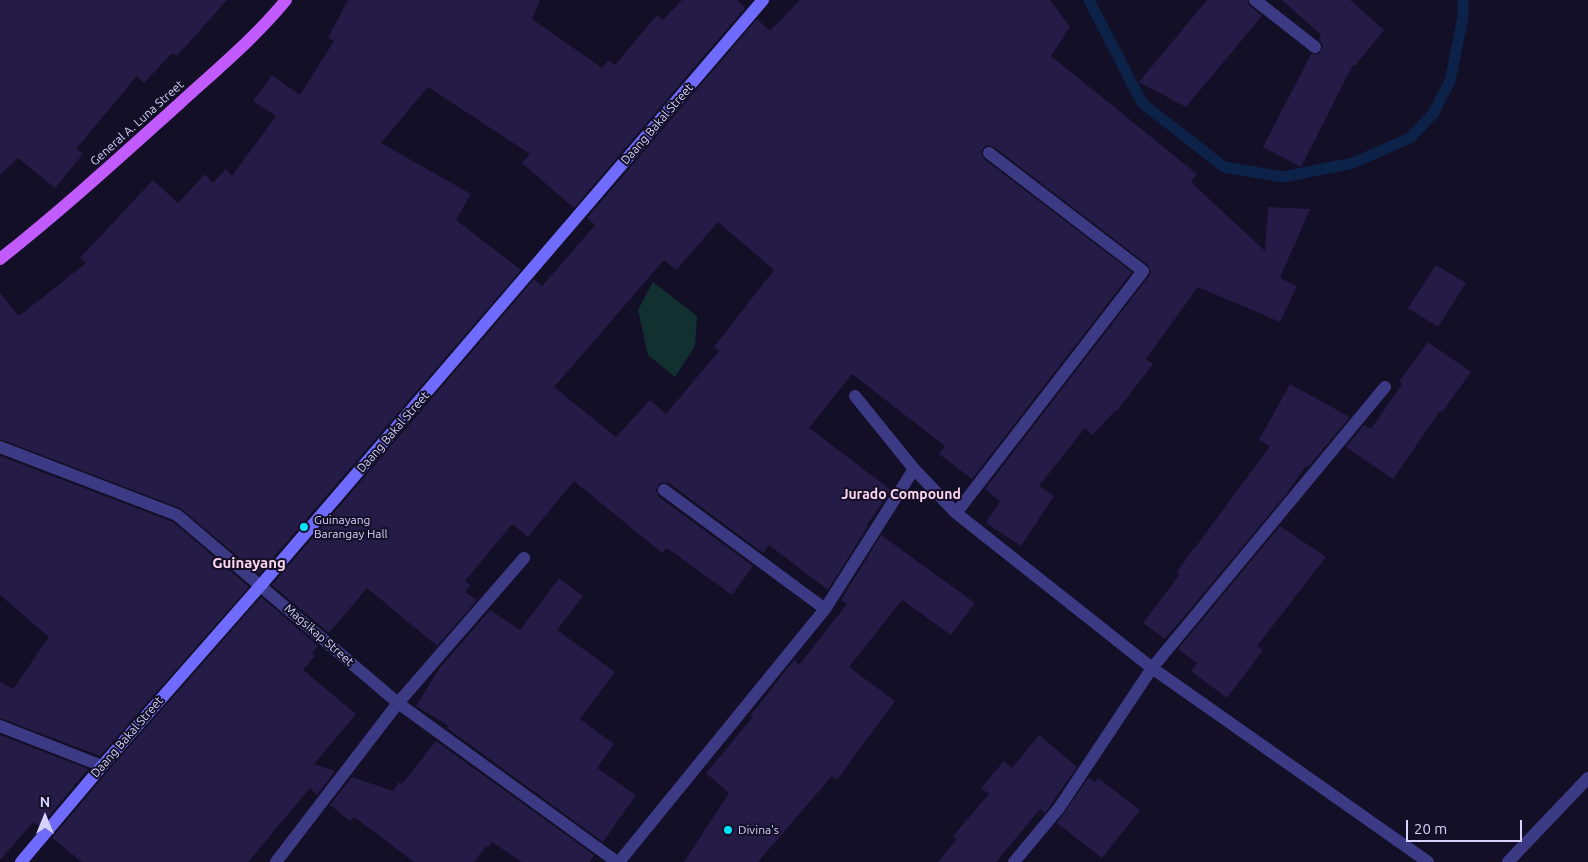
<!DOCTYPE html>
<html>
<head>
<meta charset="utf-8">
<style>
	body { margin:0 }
	#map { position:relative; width:1588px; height:862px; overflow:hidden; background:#130f26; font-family:Ubuntu,sans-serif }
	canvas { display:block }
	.north { position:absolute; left:20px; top:792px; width:50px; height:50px; -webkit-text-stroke:4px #130f26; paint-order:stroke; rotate:0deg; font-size:14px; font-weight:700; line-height:20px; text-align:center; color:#d9d4ff }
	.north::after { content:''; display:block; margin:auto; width:18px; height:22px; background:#d9d4ff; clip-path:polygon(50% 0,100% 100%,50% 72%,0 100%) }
	.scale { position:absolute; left:1406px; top:820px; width:116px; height:22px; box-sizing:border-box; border:2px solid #d9d4ff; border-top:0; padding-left:6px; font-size:15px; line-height:18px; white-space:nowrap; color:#d9d4ff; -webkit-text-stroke:4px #130f26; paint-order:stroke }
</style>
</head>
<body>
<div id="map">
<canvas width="1588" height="862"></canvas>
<div class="north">N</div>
<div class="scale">20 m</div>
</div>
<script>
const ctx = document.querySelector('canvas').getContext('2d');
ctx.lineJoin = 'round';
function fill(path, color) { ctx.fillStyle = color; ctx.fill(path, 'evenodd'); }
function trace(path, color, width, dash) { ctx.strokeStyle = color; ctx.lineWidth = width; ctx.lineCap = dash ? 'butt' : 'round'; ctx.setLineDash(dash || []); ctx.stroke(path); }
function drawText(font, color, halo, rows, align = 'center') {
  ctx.font = font + ' Ubuntu,sans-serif'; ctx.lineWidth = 4; ctx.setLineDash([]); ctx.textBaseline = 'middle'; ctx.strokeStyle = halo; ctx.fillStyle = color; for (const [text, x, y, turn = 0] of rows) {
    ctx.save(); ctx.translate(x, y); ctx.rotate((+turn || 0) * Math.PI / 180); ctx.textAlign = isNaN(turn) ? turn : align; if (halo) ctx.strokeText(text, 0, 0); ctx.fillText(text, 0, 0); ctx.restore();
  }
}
fill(new Path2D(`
	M653,282l44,34 -2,30 -20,31 -27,-22 -10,-45z`), '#12302f');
trace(new Path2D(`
	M1089,0l53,103 82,64 59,10 70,-14 57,-25 23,-24 17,-33 13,-64v-17`), '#0c2248', 11);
fill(new Path2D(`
	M0,0h227l-50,56 -5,-3 -28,30 -7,-7 -61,73 7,5 -28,34 -37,-30 -18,17z
	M348,0h192l-8,19 70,49 6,-8 7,5 42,-50 6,5 19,-20h55l8,8 -171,200 -52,-45 8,-9 -102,-67 -47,56 90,51 -15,26 65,50 -262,304 -79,-66 -180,-69v-146l19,23 67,-53 -6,-5 73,-78 25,23 27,-29 8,9 13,-14 6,7 44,-60 -23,-15 19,-26 28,20 34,-54 -6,-3z
	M800,0h250l20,27 -19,29 146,118 -6,8 74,69 3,-44 42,2 -30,69 17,8 -17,36 -82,-35 -52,72 7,5 -36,47 -1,-1 -24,25 -7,-7 -46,58 15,10 -33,50 -35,-23 14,-22 -15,-12 164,-213 2,-4 -3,-7 -154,-118 -8,-2 -5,6 3,8 148,113 -160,207 -33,-25 6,-8 -93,-72 -43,54 82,62 -24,35 1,1 -40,64 -59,-45 -6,8 -94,-70h-9l-4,7 3,7 94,69 -21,29 -65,-47 -5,5 -88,-72 -46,56 -16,-13 -47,57 5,4 -5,7 12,8 -40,46 -70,-58 -38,45 -57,-48 262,-306 8,7 53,-61 -8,-7 170,-199 13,12zM718,222l56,48 -60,77 5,4 -53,63 -16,-14 -34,37 -62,-50 110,-127 12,10z
	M1207,0h40l3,6 12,10 -76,91 -47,-25z
	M1282,0h68l34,30 -29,36 -2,-1 -52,102 -38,-20 48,-93h7l5,-6 -1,-4 -3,-4 2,-5z
	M1436,265l30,18 -28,44 -30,-19z
	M1428,342l43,30 -29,40 -2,-1 -47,68 -47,-32 18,-22 7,4 31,-45 -3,-3z
	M1290,384l60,33 -42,50 -2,-1 -22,31 -119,142 -22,-16 37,-49 -3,-2 17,-24h1l75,-102 -11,-6z
	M0,456l173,66 76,65 -149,169 -100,-38v-37l13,8 36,-52 -49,-42z
	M1280,526l46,31 -69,89 6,4 -36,48 -36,-27 6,-8 -19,-14z
	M881,535l94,68 -24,32 -49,-35 -53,67 46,34 -58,79 -5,-4 -74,86h-74l45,-69 -23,-20 47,-56 -3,-1 44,-56 5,5 48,-61 -6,-4z
	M559,578l24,18 -26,34 58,42 -35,47 34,25 -17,24 39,27 -33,47 -156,-114 2,-2 -33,-20 23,-37 51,-59 30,20z
	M261,597l57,49 -6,8 3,2 -12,14 53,44 -42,50 21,7 -18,24 -7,-7 -62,74h-166l-30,-24 56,-67z
	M0,735l88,34 -48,58 -7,-5 -33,38z
	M1039,735l38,32 -25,36 -7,10 -5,-4 -44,53h-58l19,-23 -4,-3 36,-42 -8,-6 23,-27 8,7z
	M436,741l158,114 -5,7h-67l-30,-20 -4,6 -2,-2 -12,16h-60l-60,-45 -4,4 -20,-16 22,-28 41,14 6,-9 3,2z
	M1089,777l6,5 3,-4 42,32 -38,48 -45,-35z`), '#241b47');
trace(new Path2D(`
	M855,396l59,73
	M664,490l161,119`), '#3d3a85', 12);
trace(new Path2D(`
	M1255,0l60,47
	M0,447l177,68 221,188 219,159
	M956,513l187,-242 -154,-118
	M0,726l102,40
	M276,862l122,-159 126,-145
	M619,862l206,-253 89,-140 42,44 196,155 276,194
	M1014,862l45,-54 93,-140 233,-281
	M1508,862l80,-84`), '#3d3a85', 12);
trace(new Path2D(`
	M21,862l81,-96 159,-181 502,-585`), '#6f6bff', 12);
trace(new Path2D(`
	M0,259c62,-49 120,-102 179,-155 37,-34 75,-65 107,-104`), '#c25bff', 12);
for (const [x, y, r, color] of [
	[304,527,5,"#00e5ff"],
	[728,830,5,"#00e5ff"]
]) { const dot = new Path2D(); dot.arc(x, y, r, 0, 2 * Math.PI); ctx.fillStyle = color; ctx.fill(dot); trace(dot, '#130f26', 2); }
drawText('12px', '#d9d4ff', '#130f26', [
	["General A. Luna Street",137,123,-42],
	["Daang Bakal Street",657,124,-49],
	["Daang Bakal Street",393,432,-49],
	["Magsikap Street",319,635,41],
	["Daang Bakal Street",127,737,-49]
]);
drawText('12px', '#d9d4ff', '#130f26', [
	["Guinayang",314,520],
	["Barangay Hall",314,534],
	["Divina's",738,830]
], 'left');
drawText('bold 14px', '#ffd6f0', '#130f26', [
	["Jurado Compound",901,494]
]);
drawText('bold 15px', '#ffd6f0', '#130f26', [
	["Guinayang",249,563]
]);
</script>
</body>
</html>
